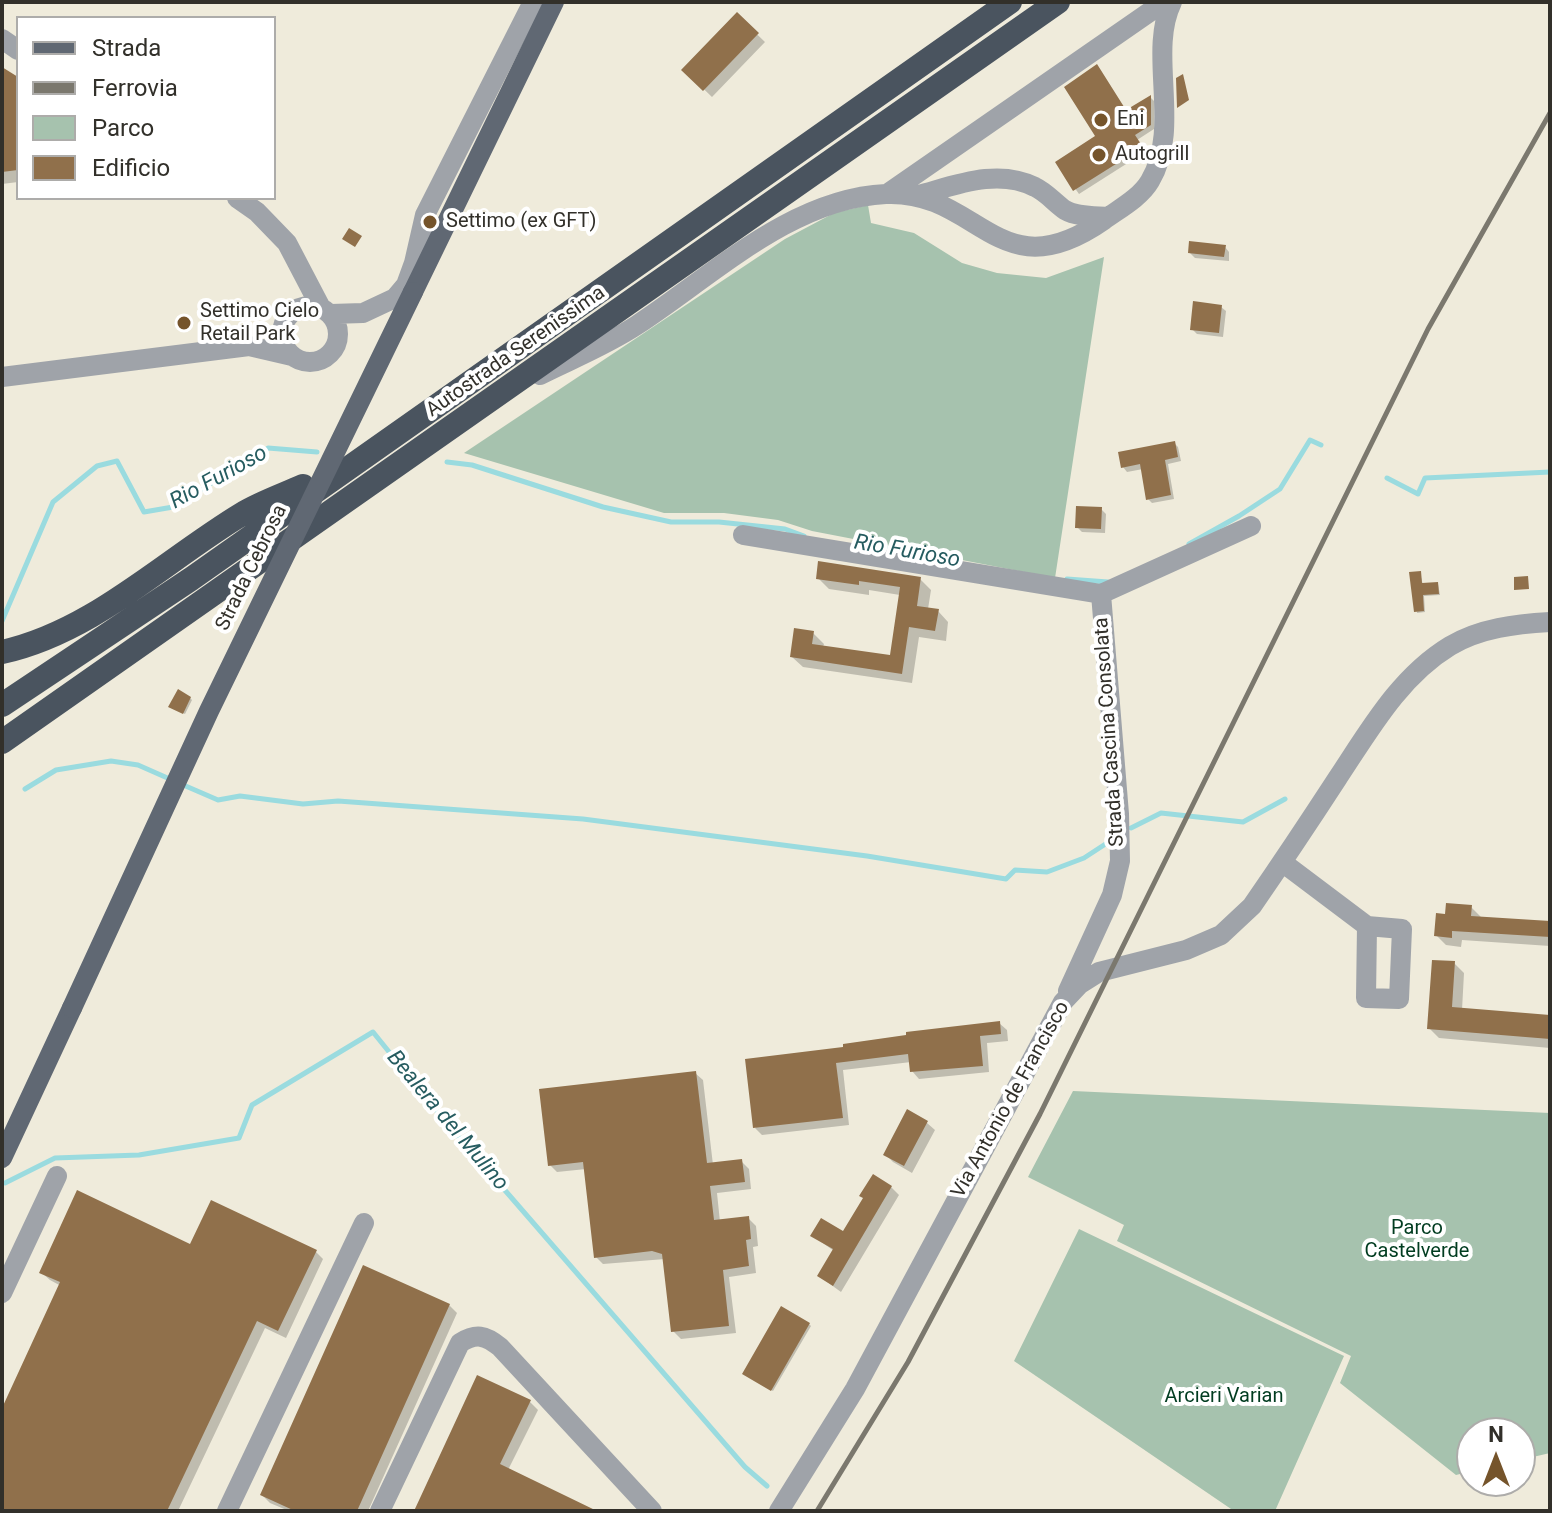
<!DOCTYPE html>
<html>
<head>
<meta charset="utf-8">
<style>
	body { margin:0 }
	#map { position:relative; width:1552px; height:1513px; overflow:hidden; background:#efebdb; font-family:Roboto,sans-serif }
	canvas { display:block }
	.frame { position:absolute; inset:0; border:4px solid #32302a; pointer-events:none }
	.legend { position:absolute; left:16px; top:16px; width:260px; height:184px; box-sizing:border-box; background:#fff; border:2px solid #adacaa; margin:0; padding:10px 14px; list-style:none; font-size:24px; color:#32302a }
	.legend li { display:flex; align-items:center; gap:16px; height:40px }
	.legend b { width:40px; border:2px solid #adacaa }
	.north { position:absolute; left:1456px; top:1417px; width:80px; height:80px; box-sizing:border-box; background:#fff; border:2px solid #adacaa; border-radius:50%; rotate:0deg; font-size:22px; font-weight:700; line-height:32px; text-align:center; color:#32302a }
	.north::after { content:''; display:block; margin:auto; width:28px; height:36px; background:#75542b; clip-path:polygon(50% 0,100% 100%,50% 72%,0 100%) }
</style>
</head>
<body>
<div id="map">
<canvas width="1552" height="1513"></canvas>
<div class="frame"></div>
<ul class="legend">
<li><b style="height:10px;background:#606873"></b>Strada</li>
<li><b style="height:10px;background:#7b786e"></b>Ferrovia</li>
<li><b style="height:22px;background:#a6c2ae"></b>Parco</li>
<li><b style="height:22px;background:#90704b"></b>Edificio</li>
</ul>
<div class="north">N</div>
</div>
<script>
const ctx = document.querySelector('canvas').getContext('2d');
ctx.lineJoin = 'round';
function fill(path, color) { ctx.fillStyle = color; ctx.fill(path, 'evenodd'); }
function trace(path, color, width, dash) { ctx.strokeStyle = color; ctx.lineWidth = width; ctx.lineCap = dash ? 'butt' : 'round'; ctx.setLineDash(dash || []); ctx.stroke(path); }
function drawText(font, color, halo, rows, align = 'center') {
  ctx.font = font + ' Roboto,sans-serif'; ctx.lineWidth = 8; ctx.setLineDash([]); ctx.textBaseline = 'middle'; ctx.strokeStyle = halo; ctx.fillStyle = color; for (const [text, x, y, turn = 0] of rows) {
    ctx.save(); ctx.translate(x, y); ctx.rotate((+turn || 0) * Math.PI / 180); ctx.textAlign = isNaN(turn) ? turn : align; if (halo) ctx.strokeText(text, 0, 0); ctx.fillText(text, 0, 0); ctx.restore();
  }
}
fill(new Path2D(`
	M868,205l3,18 43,10 48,30 35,10 49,5 58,-21 -49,321 -243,-47 -34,-11 -54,-7h-60l-200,-60 321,-214 49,-26z
	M1073,1091l477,22v340l-30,7v-27h-48v38l-16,4 -116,-92 11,-27 -234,-115 7,-16 -96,-48z
	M1079,1229l265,127 -69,155h-41l-220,-150z`), '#a6c2ae');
fill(new Path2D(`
	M737,15l28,27 -53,55 -28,-27z
	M2,69l16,10v103l-16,2z
	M1150,97l4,4v28l-17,11 8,12 -66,42 -22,-31 41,-26 29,-25z
	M1225,247l4,5v9l-34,-3 -5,-5z
	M1221,307l5,4 -3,26 -26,-3 -5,-5z
	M1174,443l4,4 3,14 -13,3 6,35 -22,4 -4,-4 -5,-30 -16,3 -4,-5z
	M1101,509l5,5 -1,19 -23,-1 -5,-5z
	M1420,573l3,12 15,-1 2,11 -16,1 1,16 -8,1z
	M818,578l102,1 11,11 -3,19 10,2 10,11 -2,19 -27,-4 -7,46 -109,-16 -11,-10 21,-24 11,11 -1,3 68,10 9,-62 -31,-5v5l-40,-6z
	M190,698l2,2 -7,14 -12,-6z
	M1471,907l10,10 69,6v23l-88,-6 -1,7 -15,-2 -10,-10 11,-19z
	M1454,963l10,10 -2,37 88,7v31l-111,-10 -10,-10z
	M999,1023l8,7 1,11 -21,2 2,29 -70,7 -7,-8 -1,-9 -68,8 6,55 -87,10 -7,-7 91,-79z
	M695,1073l8,7 10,85 28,-4 8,8 2,20 -34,4 3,29 28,-4 8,8 2,20 -5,1 3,26 -27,4 7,56 -55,6 -8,-8 -8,-72 -62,5 -7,-7 -10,-88 -29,3 -7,-7z
	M908,1112l19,11 8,7 -23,43 -19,-11 -8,-8z
	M891,1187l8,8 -58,97 -22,-16 15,-25 -21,-15 31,-2z
	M191,1246l124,5 8,8 -37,79 -21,-10 -87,183h-176v-99l59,-126 -11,-6 -8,-7z
	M449,1305l8,8 -89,198h-79l-19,-8 -8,-8z
	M809,1324l2,2 -38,65 -27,-16z
	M530,1402l8,8 -30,60 84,41h-176z`), '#0003');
trace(new Path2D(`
	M447,462l25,3 131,42 68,15h48l66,7 19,7
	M1387,478l31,16 7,-16 125,-6
	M1189,544l50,-28 41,-27 30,-49 11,5
	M877,547l61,10
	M1067,579l41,3
	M2,621l51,-119 44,-36 20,-5 27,51 29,-5 95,-59 49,4
	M181,784l37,16 22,-4 63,8 35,-3 245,18 284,37 139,23 9,-9 32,2 37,-14 23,-15
	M25,789l31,-19 55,-9 27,4 34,15
	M1131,828l30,-15 82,9 42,-23
	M5,1183l50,-25 84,-3 100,-17 13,-33 121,-73 71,88 301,347 22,19`), '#9adbdf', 5);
fill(new Path2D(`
	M737,12l22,21 -56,58 -22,-21z
	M1097,64l29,46 25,-15v30l-16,10 8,12 -70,44 -18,-29 40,-26 -31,-49z
	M2,67l16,10v93l-16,2z
	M1183,74l6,26 -12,8 -1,-30z
	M349,228l13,8 -7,11 -13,-8z
	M1189,241l37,4 -2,12 -36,-4z
	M1193,301l29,4 -3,28 -29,-3z
	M1175,441l3,16 -13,3 6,35 -25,5 -6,-36 -19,4 -3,-16z
	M1076,506l26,1 -1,22 -26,-1z
	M818,561l103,16 -4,29 22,3 -4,22 -26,-4 -7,47 -112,-17 4,-29 20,3 -2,13 78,11 10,-68 -41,-6v4l-43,-6z
	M1421,571l1,12 16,-1 1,12 -16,1 1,16 -10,1 -5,-40z
	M1528,576l1,13 -15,1v-13z
	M178,689l13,8 -8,17 -15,-7z
	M1446,903l26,2 -1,11 79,5v16l-98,-6v7l-18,-2 2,-23 9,1z
	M1432,960l23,1 -3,46 98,8v24l-123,-10z
	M1000,1021l1,13 -21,2 3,30 -73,6 -2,-18 -72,9 7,55 -90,10 -8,-69 98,-12v-3l63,-9v-3z
	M696,1071l11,92 35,-4 3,23 -35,4 4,34 35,-4 2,23 -5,1 3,26 -26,4 6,56 -58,6 -9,-78 -10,-3 -58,7 -11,-96 -35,4 -9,-77z
	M907,1109l21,12 -24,45 -21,-11z
	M873,1174l19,12 -59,100 -16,-10 16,-27 -23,-13 11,-18 22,13 20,-33 -4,-2z
	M77,1190l113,54 21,-44 106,50 -39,81 -21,-10 -90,190h-165v-103l58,-126 -21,-9z
	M363,1265l87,39 -93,207h-62l-35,-16z
	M781,1306l29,17 -39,68 -29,-17z
	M477,1375l54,25 -31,64 97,47h-183z`), '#90704b');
trace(new Path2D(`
	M2,39l16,11
	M887,194l277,-192
	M919,195c37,-10 79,-27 116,-8 11,5 20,16 30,23 12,7 29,6 43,7
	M237,198l20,14 30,31 34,65
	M282 334a28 28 0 1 1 56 0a28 28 0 1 1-56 0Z
	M331,314l32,-1 32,-15 11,-13 8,-22 11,-48 108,-213
	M540,375c32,-16 67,-30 97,-50 75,-49 155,-127 249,-131 94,-4 112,100 218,26 15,-11 36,-22 46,-39 32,-54 -3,-128 22,-179
	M2,377l247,-31 43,10
	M743,535l358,59 150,-68
	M1282,862l85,64 35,3 -3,70 -33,-1 1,-72
	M1068,991l44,-96 8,-34 -1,-47 -18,-220
	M2,1293l55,-117
	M227,1511l137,-288
	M380,1511l80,-168c16,-10 25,-8 40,4l152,164
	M779,1511l76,-122 208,-387 17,-18 19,-12 87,-22 35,-15 31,-29c29,-42 57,-84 85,-127 32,-48 62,-102 113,-133 30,-18 66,-22 100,-24`), '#9fa3a9', 20);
trace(new Path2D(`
	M413,292l141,-290
	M2,1158l70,-150`), '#606873', 20);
trace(new Path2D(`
	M2,652c91,-20 162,-91 240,-138 18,-11 41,-19 61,-28
	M2,705l189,-126 819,-577
	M2,742l1056,-740`), '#4a545f', 24);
trace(new Path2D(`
	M817,1511l91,-149 132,-248 388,-785 122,-216`), '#7b786e', 5);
trace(new Path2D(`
	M72,1008l137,-297 204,-419`), '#606873', 20);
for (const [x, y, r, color] of [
	[1101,120,8,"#75542b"],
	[1099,155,8,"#75542b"],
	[430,222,8,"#75542b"],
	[184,323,8,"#75542b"]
]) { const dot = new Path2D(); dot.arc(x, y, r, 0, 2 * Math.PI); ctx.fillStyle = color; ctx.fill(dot); trace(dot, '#fff', 3); }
drawText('20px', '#32302a', '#fff', [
	["Eni",1117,120],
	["Autogrill",1115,155],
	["Settimo (ex GFT)",446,222],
	["Settimo Cielo",200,312],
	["Retail Park",200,335]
], 'left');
drawText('20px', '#32302a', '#fff', [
	["Autostrada Serenissima",516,352,-35],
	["Strada Cebrosa",252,568,-64],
	["Strada Cascina Consolata",1110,732,-94],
	["Via Antonio de Francisco",1011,1100,-61]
]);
drawText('20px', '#013c20', '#fff', [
	["Parco",1417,1229],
	["Castelverde",1417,1252],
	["Arcieri Varian",1224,1397]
]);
drawText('italic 22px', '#265c60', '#fff', [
	["Rio Furioso",219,478,-29],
	["Rio Furioso",907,552,10],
	["Bealera del Mulino",447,1121,50]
]);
</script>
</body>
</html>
